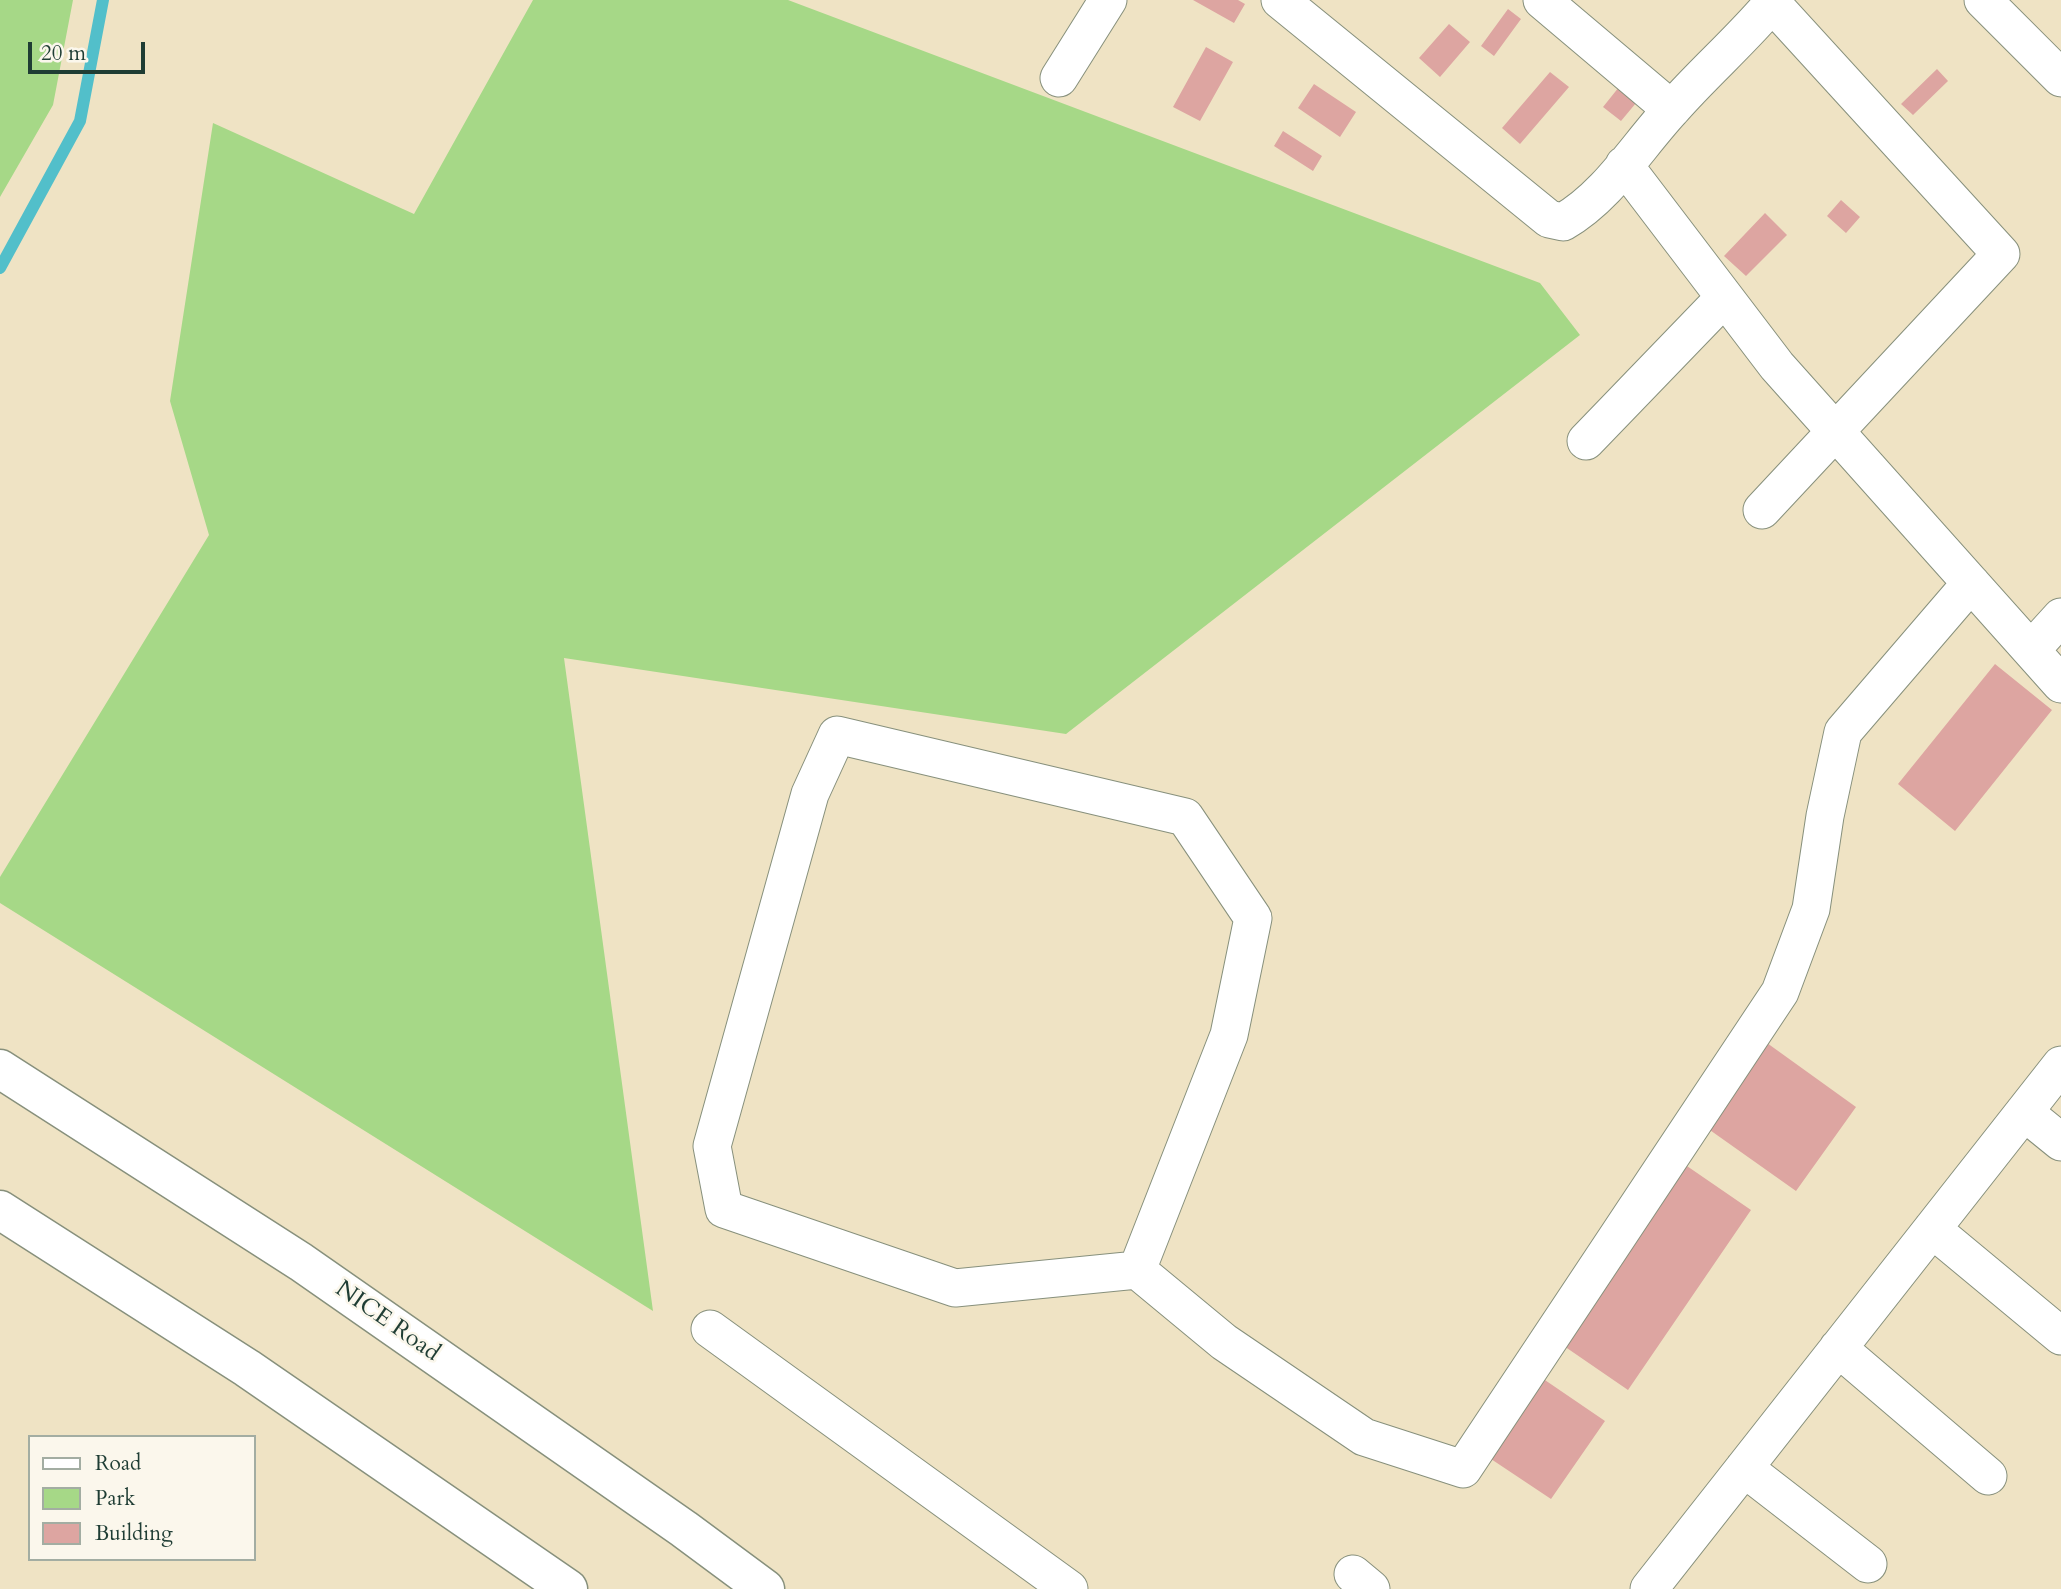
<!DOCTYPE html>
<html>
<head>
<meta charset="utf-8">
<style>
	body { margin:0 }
	#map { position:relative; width:2061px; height:1589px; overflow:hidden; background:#efe3c4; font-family:Cardo,serif }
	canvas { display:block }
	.legend { position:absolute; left:28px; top:1435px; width:228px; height:126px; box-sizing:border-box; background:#fbf7ec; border:2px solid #a3ada2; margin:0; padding:9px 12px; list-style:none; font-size:21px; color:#1f3d34 }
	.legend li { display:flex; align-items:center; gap:14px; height:35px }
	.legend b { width:35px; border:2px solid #a3ada2 }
	.scale { position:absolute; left:28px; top:42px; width:117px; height:32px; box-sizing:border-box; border:4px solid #1f3d34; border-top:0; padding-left:9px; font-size:21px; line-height:24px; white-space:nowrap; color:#1f3d34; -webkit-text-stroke:5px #fbf7ec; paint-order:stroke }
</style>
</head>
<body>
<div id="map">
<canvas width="2061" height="1589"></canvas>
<ul class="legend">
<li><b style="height:9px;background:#fff"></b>Road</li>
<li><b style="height:19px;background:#a6d887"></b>Park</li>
<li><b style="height:19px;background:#dda5a1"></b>Building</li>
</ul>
<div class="scale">20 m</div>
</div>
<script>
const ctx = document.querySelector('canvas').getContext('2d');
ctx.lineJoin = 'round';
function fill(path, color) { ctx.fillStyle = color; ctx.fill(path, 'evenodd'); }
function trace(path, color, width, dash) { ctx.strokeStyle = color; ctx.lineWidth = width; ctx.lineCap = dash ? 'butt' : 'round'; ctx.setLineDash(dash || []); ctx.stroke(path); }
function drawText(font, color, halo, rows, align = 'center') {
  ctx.font = font + ' Cardo,serif'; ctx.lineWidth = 5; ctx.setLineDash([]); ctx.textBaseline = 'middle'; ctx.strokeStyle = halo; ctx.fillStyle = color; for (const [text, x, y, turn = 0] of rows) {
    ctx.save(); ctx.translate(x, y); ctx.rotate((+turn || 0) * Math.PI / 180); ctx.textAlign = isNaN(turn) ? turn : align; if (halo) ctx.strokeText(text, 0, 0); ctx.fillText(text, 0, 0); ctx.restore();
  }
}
fill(new Path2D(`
	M0,0h73l-20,105 -53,92z
	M533,0h255l752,283 40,52 -514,399 -502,-76 89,653 -653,-408v-26l209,-342 -39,-134 43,-278 201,91z`), '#a6d887');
trace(new Path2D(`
	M0,268l80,-147 23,-121`), '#52bfca', 12);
fill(new Path2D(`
	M1193,0h45l7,4 -11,19z
	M1508,9l13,10 -27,37 -13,-10z
	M1449,24l21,18 -30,35 -21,-19z
	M1206,47l27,15 -33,59 -27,-14z
	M1937,69l11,12 -35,34 -12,-11z
	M1550,72l19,15 -49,57 -18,-16z
	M1623,82l18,15 -20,24 -18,-14z
	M1314,84l42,28 -16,25 -42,-29z
	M1283,131l39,25 -9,15 -39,-25z
	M1841,200l19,17 -14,16 -19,-17z
	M1765,213l22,22 -41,41 -22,-20z
	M1995,664l57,46 -97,121 -57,-47z
	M1767,1043l89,64 -60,84 -89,-63z
	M1684,1164l67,46 -123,180 -67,-46z
	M1539,1376l66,45 -54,78 -66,-44z`), '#dda5a1');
const minor = new Path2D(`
	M1280,0l269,219 14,3c45,-26 73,-74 108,-112 33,-38 72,-71 104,-110
	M1542,0l129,109
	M1983,0l78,78
	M1059,78l49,-78
	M1624,165l153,201 284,318
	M1586,441l138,-143
	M1762,510l239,-256 -232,-254
	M2031,650l30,-33
	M2024,1112l37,30
	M1932,1229l129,107
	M1137,1270l-182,18 -231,-79 -12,-63 98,-352 27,-59 348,82 68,101 -24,117 -92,235 87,72 140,95 99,32 317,-477 31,-83 14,-93 18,-84 128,-149
	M710,1329l359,260
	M1838,1348l150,128
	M1744,1468l124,96
	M1353,1574l18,15
	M1649,1589l412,-524`);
const motorway = new Path2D(`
	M0,1069l301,193 383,267 81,60
	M0,1210l247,158 321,221`);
trace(minor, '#87907c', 39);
trace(motorway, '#87907c', 41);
trace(minor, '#fff', 37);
trace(motorway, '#fff', 38);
drawText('24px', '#1f3d34', '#fbf7ec', [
	["NICE Road",387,1322,35]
]);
</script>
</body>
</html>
